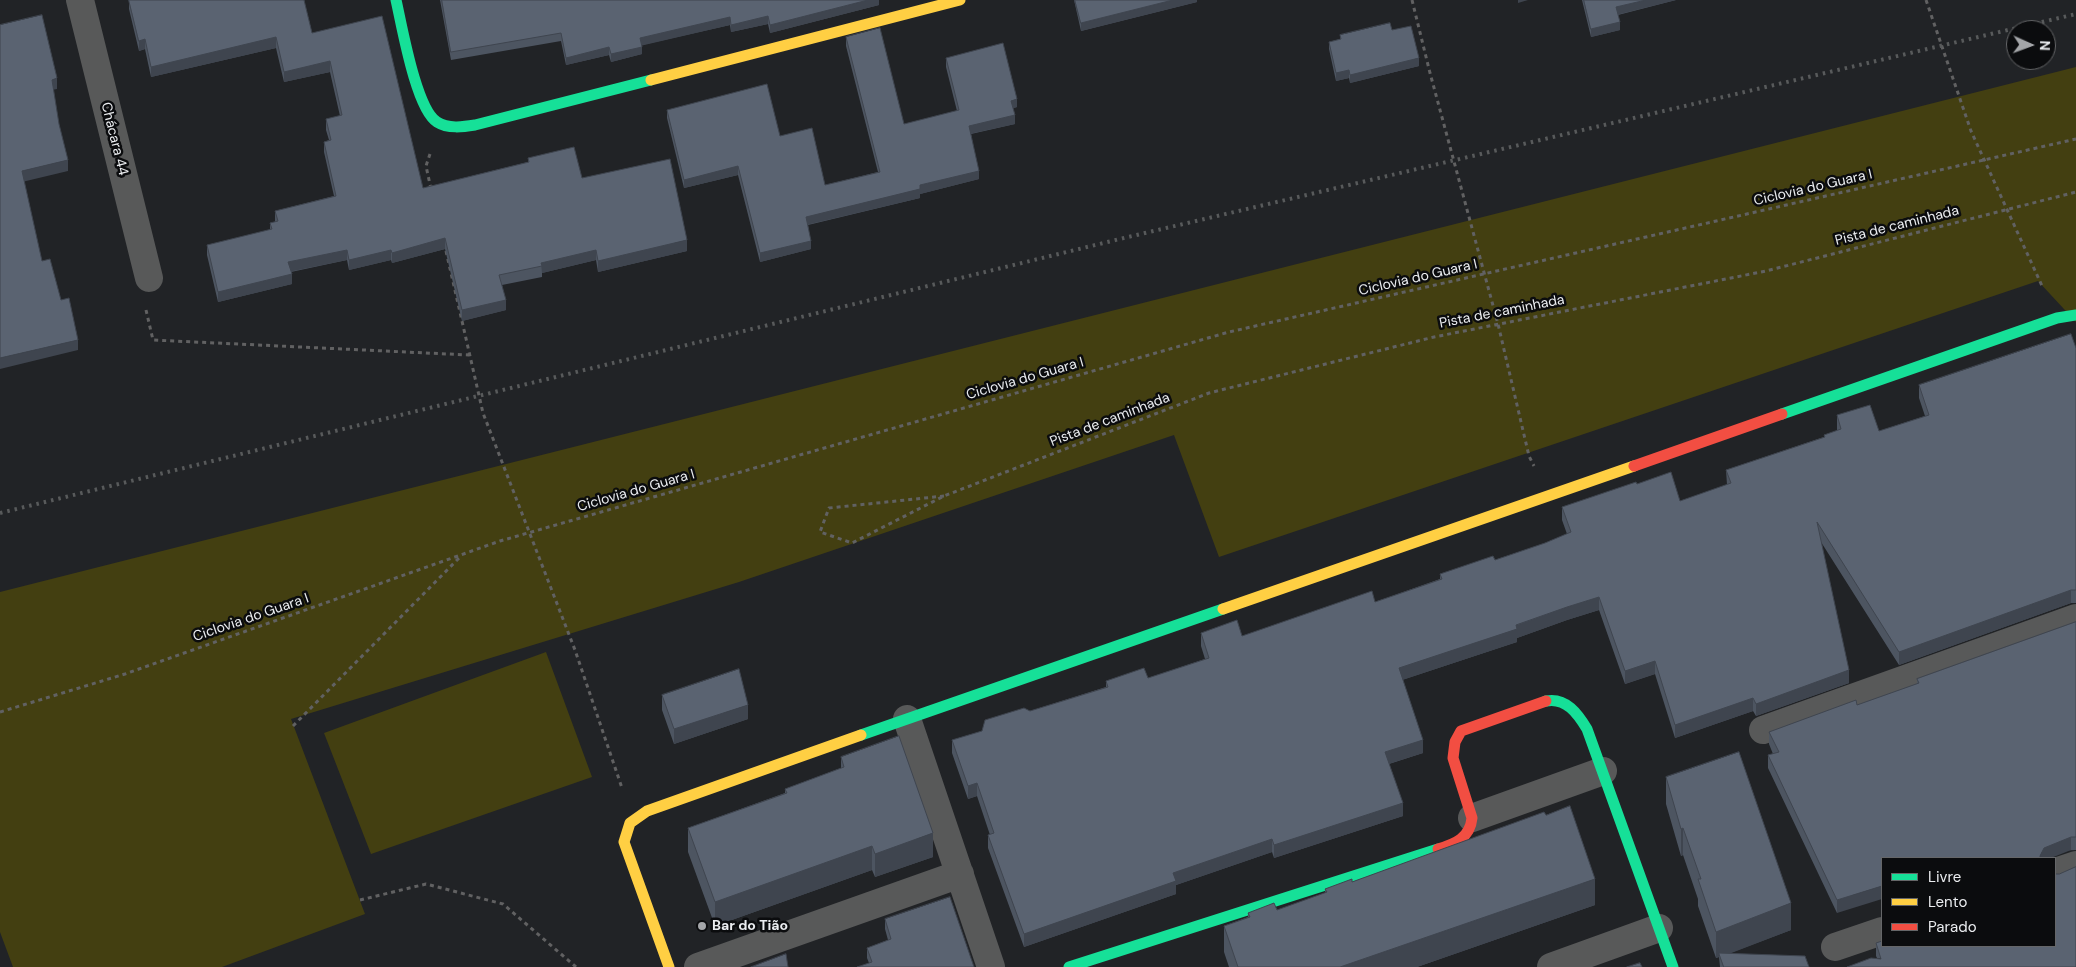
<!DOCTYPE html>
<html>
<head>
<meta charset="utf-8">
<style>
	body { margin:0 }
	#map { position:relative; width:2076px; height:967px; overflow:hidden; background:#212326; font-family:"DM Sans",sans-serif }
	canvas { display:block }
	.legend { position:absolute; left:1881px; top:857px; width:175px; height:90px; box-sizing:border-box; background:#0b0c0e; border:1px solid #656668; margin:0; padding:6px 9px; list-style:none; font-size:15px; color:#ebedf0 }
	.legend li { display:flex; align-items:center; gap:10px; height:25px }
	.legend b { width:25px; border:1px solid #656668 }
	.north { position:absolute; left:2006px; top:20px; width:50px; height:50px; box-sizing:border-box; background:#0b0c0e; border:1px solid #656668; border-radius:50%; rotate:92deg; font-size:14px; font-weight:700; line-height:20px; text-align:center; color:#ebedf0 }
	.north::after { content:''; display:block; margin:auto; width:18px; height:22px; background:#a4a6a9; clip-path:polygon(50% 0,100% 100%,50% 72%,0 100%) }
</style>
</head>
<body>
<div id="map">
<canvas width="2076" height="967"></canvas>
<ul class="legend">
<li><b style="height:6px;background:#16e098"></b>Livre</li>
<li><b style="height:6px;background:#ffcf43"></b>Lento</li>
<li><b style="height:6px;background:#f24e42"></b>Parado</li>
</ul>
<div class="north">N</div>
</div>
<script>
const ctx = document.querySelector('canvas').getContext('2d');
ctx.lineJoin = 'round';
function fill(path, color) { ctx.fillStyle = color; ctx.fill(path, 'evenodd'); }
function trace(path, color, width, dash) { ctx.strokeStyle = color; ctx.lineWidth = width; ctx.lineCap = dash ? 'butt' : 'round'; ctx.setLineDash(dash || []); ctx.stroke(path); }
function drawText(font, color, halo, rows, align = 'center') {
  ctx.font = font + ' "DM Sans",sans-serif'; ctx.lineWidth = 5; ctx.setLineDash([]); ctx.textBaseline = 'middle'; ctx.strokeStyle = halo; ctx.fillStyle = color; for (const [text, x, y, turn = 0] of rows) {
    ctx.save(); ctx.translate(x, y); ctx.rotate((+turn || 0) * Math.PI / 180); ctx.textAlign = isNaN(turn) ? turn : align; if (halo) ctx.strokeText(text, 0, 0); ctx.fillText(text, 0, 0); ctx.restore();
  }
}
fill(new Path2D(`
	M2076,67v255l-38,-41 -819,276 -45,-122 -435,147 -448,137 74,195 -143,53h-209l-13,-35v-340z
	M546,652l46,125 -221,77 -47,-121z`), '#433f11');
trace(new Path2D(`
	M1412,0l18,73 68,251 31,132 5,10
	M1926,0l45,131 72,157
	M430,154l-4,12 5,23
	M446,251l37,162 92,237 47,138
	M146,310l7,30 316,15
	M944,496l-115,12 -9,24 32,11 92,-47 265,-103 225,-56 332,-66 310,-79
	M0,712l125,-38 375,-133 729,-209 847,-193
	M293,726l168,-170
	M360,900l66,-16 77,20 73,63`), '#616162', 3, [4, 4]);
trace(new Path2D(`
	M80,0l69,278
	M907,719l84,248
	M1763,730l313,-112
	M1472,818l131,-47
	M2055,872l21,-7
	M1835,947l47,-16
	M698,967l262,-93
	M1551,967l108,-39`), '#585959', 28);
trace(new Path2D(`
	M396,0c6,26 20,109 41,122 11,7 26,5 38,3l176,-45
	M1782,414l275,-96 19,-3
	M1546,701c20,-4 32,13 41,28l86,238
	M861,735l362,-126
	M1069,967l369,-118`), '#16e098', 11);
trace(new Path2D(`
	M651,80l309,-80
	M1223,609l411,-143
	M669,967l-45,-125 6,-19 17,-12 214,-76`), '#ffcf43', 11);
trace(new Path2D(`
	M1634,466l148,-52
	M1438,849c17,-5 32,-11 34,-31l-19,-60 2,-16 6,-11 85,-30`), '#f24e42', 11);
trace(new Path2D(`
	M0,513l1128,-276 948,-223`), '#585a5b', 4, [2.5, 5]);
fill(new Path2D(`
	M129,0h175l8,33 111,155 105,-26v-4l54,20 105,73 -89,21 -2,-12 -54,13v4l-40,8 4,25 -44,11 -17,-72 -53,14 -1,-3 -42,10 -2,-10 -56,12 1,12 -74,18 -11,-47v-10l63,-15v-7l5,-1v-11l59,-15 -10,-44v-10l5,-2 -3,-10v-11l14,-3 -10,-44 -46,10 -8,-34 -125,29 -6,-28 -6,2 -10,-42z
	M440,0h439v5l-109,28 -2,-9 -37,8 -1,-7 -88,20v9l-31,8 -2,-7 -43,10 -5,-24 -110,19z
	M1074,0h123v2l-116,29z
	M1582,0h94l-58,15 2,15 -29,7z
	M1392,30l27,36 -69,17 -1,-5 -13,3 -7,-32v-7l11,-3v-4z
	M846,37l58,87 53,-13 -11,-44v-9l71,49 -4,1 2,16 -44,10 8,45 -59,15v4l-112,27 3,24 -51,13 -22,-87 -54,13 -17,-70v-8l113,26 45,49 53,-13 -32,-126z
	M2076,348v255h-5l-172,62 -78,-123 28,141 -93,33 -3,-5 -78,27 -20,-64 -30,10 -26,-74 -32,10 -50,18v4l-115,38 21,73 -34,11 14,52 -129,42 -2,-6 -96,33v9l-152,53 -36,-99v-13h2l-13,-39 -9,3 -16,-46v-13l30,-9 48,-20 76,-24v-6l42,-3 57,-19 -4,-13v-13l41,3 133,-34 65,-23v-5l55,-14 50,-17 22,-9 -5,-14v-13l75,-23 43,17 47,-16 -1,-15 98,-33v-2l13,-4v-16l42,16 46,-15 -6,-18v-13z
	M2076,622v228l-194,8 -45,55 -69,-145v-13l5,-1 -4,-10v-12l88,-27 60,-21v-5z
	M662,695l86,24 -74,25 -12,-34z
	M841,757l92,100 -58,20 -3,-7 -157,56 -27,-74v-24l97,-35v-4l56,-21z
	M1666,777l125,153 -61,23 79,14h-89l-1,-10 -3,1 -18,-52v-7l-15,-44 -2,1 -15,-52z
	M1546,815l49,90 -178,62h-188l-5,-15v-26l24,-9v-4l29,-3 48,-17v-4l27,-7z
	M885,919l89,48 -105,-4 -2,-5v-10l21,-8 -3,-11z
	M1876,943l200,24 -199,-9 -1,-2z`), '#4d5561');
fill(new Path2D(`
	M868,0h11v5l-109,28v-8z
	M1173,0h24v2l-116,29v-8z
	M1518,0h10l-10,3z
	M1646,0h30l-60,15v-8z
	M768,16v8l-37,8v-7z
	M730,17v8l-90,21v-8z
	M1620,22v8l-29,7v-8z
	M276,37v11l-125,29v-10z
	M145,39v10l-6,2v-10z
	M609,47v8l-43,10v-7z
	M642,47v7l-31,8v-8z
	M1419,58v8l-69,17v-8z
	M330,61v11l-46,10v-10z
	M1349,70v8l-13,3v-8z
	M57,78v11l-5,1v-10z
	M1017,99v8l-6,2v-8z
	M1015,115v9l-46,10v-8z
	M68,160v11l-46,11v-11z
	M738,166v9l-54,13v-8z
	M979,171v8l-59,15v4l-114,27v-8l114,-32z
	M445,238v11l-53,14v-10z
	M687,240v11l-89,21v-11z
	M811,241v8l-51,13v-9z
	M347,250v10l-59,12v-10z
	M391,250v10l-42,10v-10z
	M596,250v10l-54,13 -1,-10z
	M292,274v10l-74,18v-10z
	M506,300v10l-44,11v-11z
	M78,340v10l-78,19v-11z
	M2071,590v13l-172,62v-13z
	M1599,597v13l-32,10 -50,18v4l-118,39v-13l168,-61z
	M1655,661v13l-30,10v-13z
	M1849,670v13l-93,33v-12z
	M1753,698v13l-78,27v-13z
	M748,705v14l-74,25v-15z
	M1423,740v13l-38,12v-13z
	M977,783v13l-9,3v-13z
	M1403,803v13l-129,42v-13z
	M1683,828v27l-2,1v-27z
	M933,833v24l-58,20v-23z
	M2071,837v13l-20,8h-11v-2l4,-8z
	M1272,839v13l-96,33v9l-152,53v-13l149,-61z
	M872,846v24l-157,56v-24z
	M1595,879v26l-178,62h-77z
	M1882,886v13l-45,14v-13z
	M1791,903v27l-70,27 -2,-4v4l-3,1v-26z`), '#3f454f');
const building = new Path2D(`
	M129,0h175l8,33 70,-17 41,172 106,-26 -1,-4 46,-11 8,31 88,-19 17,81 -89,21 -2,-11 -55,13 1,3 -43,9 7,25 -44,10 -17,-72 -53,15 -1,-3 -42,10 -2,-10 -59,12 4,12 -74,18 -11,-47 65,-16 -2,-6 8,-2 -3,-10 61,-15 -12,-54 7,-2 -5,-21 16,-4 -12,-54 -46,11 -8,-35 -125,30 -6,-28 -6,2z
	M442,0h426l-98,25 -2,-9 -37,9 -1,-8 -90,21 2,9 -31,7 -2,-7 -43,11 -5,-25 -110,19z
	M1075,0h98l-92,23z
	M1584,0h62l-30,7 4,15 -29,7z
	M42,15l15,63 -5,2 7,44 9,36 -46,11 20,90 8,-2 11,41 8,-2 9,42 -78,18v-333z
	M1390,23l2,7 19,-4 8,32 -69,17 -1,-5 -13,3 -7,-31 12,-3 -1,-4z
	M880,28l24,96 55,-14 -13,-52 57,-15 14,56 -6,2 4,14 -46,11 10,45 -59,14v4l-114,28 5,24 -51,12 -22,-87 -54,14 -17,-70 100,-26 13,52 32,-8 13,57 55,-13 -34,-135z
	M2071,334l5,14v242h-5l-172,62 -82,-130 32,148 -93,34 -3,-6 -78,27 -20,-64 -30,10 -26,-74 -32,10 -51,18 1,4 -118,39 24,72 -38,12 18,51 -129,42 -2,-6 -99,34 3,8 -152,53 -36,-99 6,-2 -17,-50 -9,3 -16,-46 30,-9 3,-11 39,-12 6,3 78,-24 -2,-6 38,-13 4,10 61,-20 -8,-25 36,-13 5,16 130,-45 3,11 67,-23 -2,-5 53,-18 2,4 50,-17 26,-11 -9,-25 74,-25 1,2 34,-12 9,29 51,-18 -5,-13 99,-33 -1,-2 17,-6 -4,-14 33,-10 9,26 50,-16 -10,-30z
	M2076,622v215h-5l-27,11 -4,8v2h-158v28l-45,14 -69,-145 11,-3 -10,-20 87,-32 1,5 62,-22 -2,-4z
	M739,669l9,36 -74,24 -12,-34z
	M899,736l34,97 -58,21 -3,-8 -157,56 -27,-74 99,-35 -2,-4 59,-22 -3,-10z
	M1739,752l52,151 -75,29 -18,-53h3l-18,-51 -2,1 -15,-52z
	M1570,806l25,73 -255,88h-102l-14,-41 26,-9 -2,-4 26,-10 3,7 50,-18 -2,-3 27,-10v3l192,-70 2,3z
	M2076,867v100h-229l24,-9 10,1 -5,-16 6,-2v5h173v-72h4z
	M950,897l24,70h-117l15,-5 -5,-14 24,-9 -6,-20z
	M1719,953l86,3 4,11h-85z
	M786,954l2,13h-37z
	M1640,963l2,4h-15z`);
fill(building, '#5a6371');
trace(building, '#3f454f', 1);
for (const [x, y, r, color] of [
	[702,926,5,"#a4a6a9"]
]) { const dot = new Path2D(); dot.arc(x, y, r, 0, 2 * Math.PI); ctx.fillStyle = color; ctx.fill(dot); trace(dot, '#0b0c0e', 2); }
drawText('14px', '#ebedf0', '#0b0c0e', [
	["Chácara 44",114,139,76],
	["Ciclovia do Guara I",1813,188,-13],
	["Pista de caminhada",1897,226,-14],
	["Ciclovia do Guara I",1418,278,-13],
	["Pista de caminhada",1502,312,-11],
	["Ciclovia do Guara I",1025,379,-16],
	["Pista de caminhada",1110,420,-21],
	["Ciclovia do Guara I",636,491,-16],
	["Ciclovia do Guara I",251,618,-19]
]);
drawText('bold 14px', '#ebedf0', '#0b0c0e', [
	["Bar do Tião",712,926]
], 'left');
</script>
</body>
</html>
